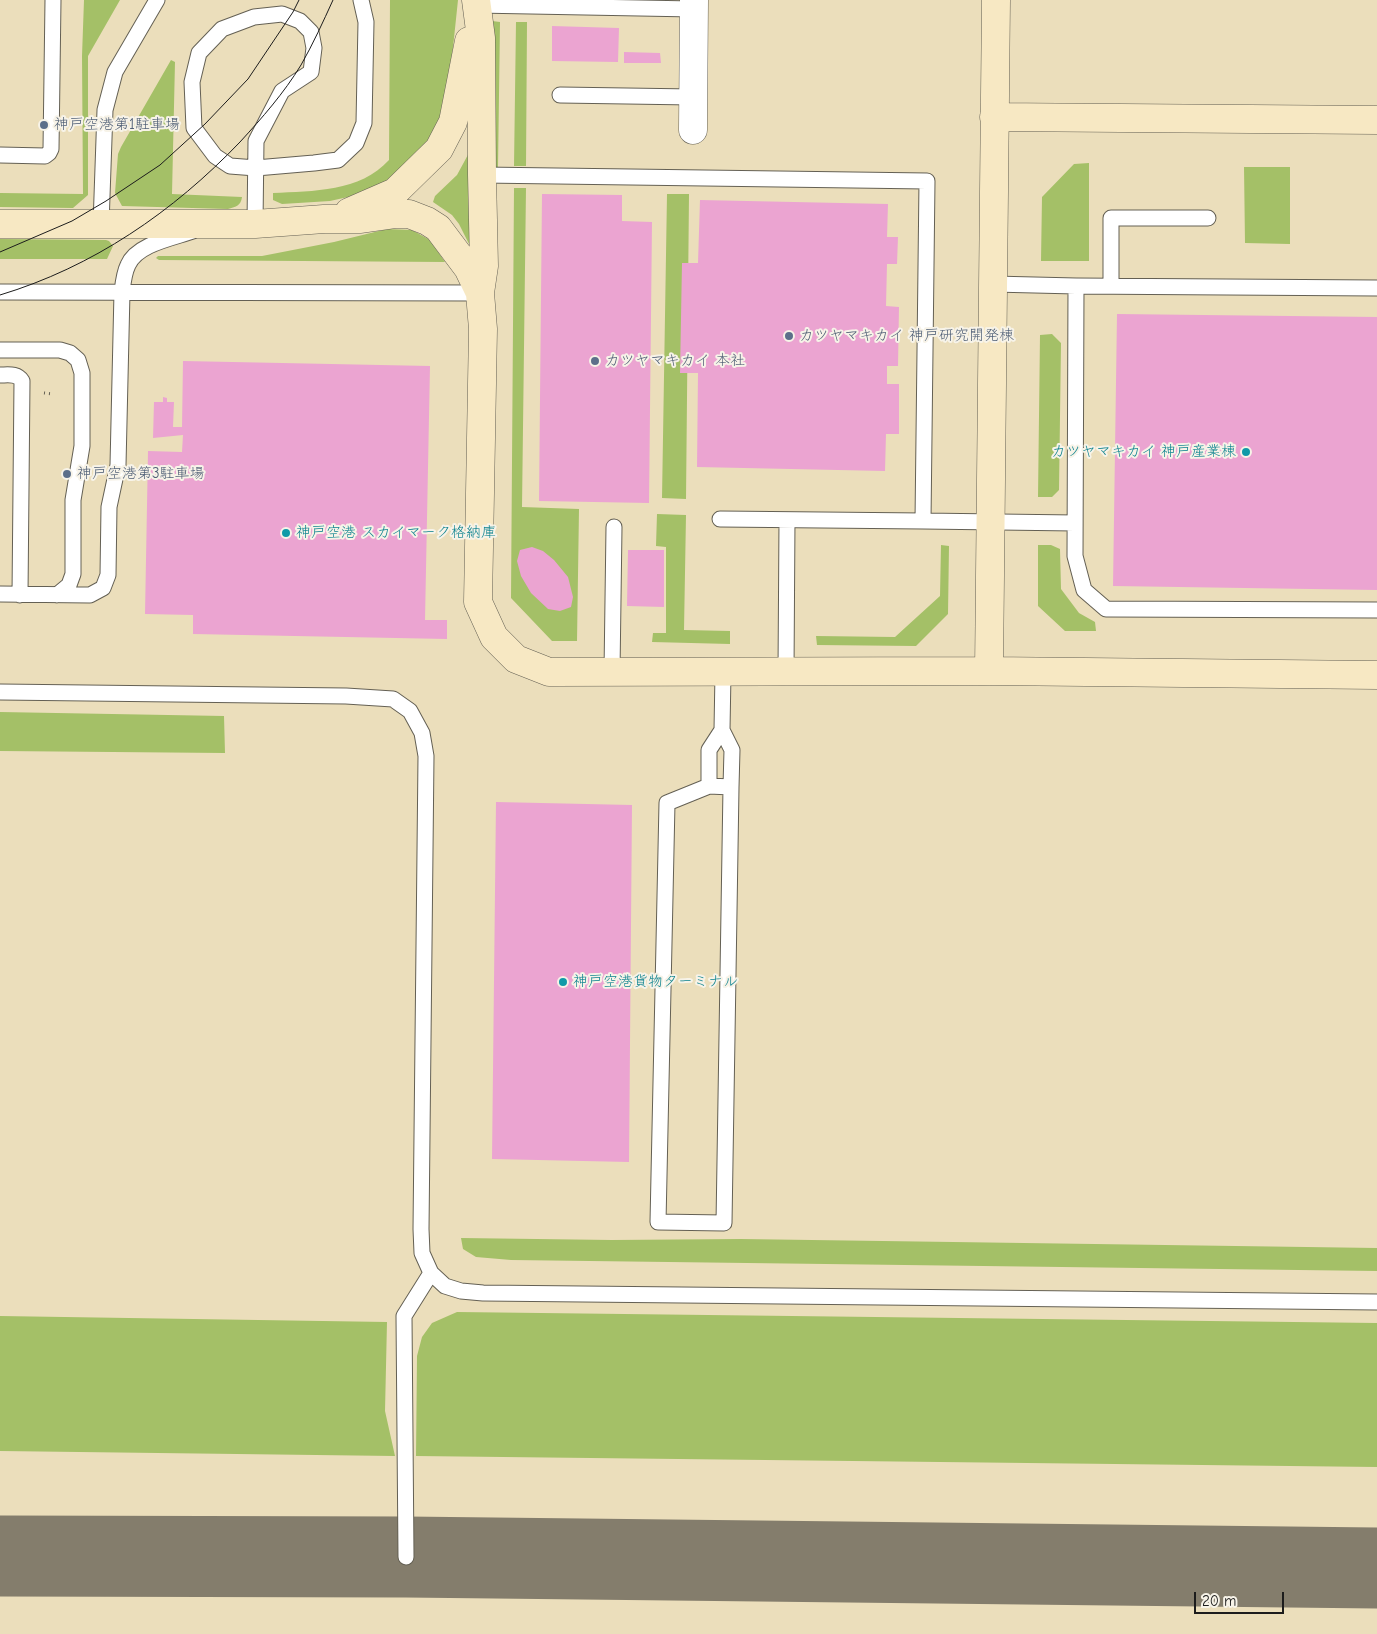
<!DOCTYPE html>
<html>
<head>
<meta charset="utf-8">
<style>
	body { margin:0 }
	#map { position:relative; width:1377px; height:1634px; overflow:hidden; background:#ebdebb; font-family:"Comic Neue",sans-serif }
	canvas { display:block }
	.scale { position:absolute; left:1194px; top:1592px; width:90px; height:22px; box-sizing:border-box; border:2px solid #1c1c1c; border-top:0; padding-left:6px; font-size:15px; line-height:18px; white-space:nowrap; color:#1c1c1c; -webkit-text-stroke:4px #f7f3e8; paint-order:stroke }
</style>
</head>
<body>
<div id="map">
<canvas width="1377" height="1634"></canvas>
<div class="scale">20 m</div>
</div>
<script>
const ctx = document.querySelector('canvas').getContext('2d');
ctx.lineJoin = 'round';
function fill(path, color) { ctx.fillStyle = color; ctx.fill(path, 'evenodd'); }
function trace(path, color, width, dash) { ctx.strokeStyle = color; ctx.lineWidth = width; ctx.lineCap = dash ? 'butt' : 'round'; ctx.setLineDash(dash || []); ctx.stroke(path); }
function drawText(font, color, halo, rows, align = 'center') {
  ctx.font = font + ' "Comic Neue","Klee One",sans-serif'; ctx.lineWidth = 4; ctx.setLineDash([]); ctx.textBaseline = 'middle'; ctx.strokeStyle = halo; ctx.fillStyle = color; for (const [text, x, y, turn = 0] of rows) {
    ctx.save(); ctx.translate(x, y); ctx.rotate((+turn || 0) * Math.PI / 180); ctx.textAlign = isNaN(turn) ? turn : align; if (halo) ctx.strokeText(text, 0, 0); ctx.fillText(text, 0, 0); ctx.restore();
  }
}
fill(new Path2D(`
	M84,0h36l-32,56v139l-15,13 -73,-1v-14l83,1 -1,-138z
	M390,0h68l-6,57 -11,69 -18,27 -40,32 -26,10 -27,6 -48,3 -9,-4v-7c40,-2 87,-1 116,-33z
	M492,21l8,1 -2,145h-7z
	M516,22h11l-1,144h-12z
	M171,60l4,2 -3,132 70,3c-1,9 -7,10 -14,12l-106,-3 -7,-13 3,-39 3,-7z
	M470,151l2,99 -13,-26 -7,-9 -19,-13 2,-6 22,-21z
	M1089,163v98h-48l1,-64 32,-33z
	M1244,167h46v77l-45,-1z
	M514,188h12l-4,319 57,2 -2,132h-25l-41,-43z
	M667,194h22l-3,305 -24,-1z
	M387,229l25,1 18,10 15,22 -286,-2 -3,-2 2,-2h104l72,-14z
	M0,239l106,1 3,1 4,5 -6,13h-107z
	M1052,334l9,9 -2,147 -7,7h-14l2,-162z
	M657,514l29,1 -2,115 46,1v13l-78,-2 1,-9h13v-86l-10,-1z
	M941,545l8,1 -1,68 -32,32 -99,-1 -1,-9 79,1 45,-41z
	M1038,545h13l9,4 1,40 18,24 16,9 1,9h-31l-27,-25z
	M0,712l224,4 1,37 -225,-2z
	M461,1238l151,2 129,-1 636,9v23l-866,-11 -35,-3 -13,-8z
	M457,1312l920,11v144l-961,-11 1,-100 5,-19 10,-14z
	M0,1316l387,6 -2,89 10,45 -395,-5z`), '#a4c067');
trace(new Path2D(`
	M0,1556l406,1 971,11`), '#847d6c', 81);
fill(new Path2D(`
	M552,26l67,2 -1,34 -66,-1z
	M624,52l36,1 1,10h-37z
	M542,194l80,1v26l30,1 -3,281 -110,-2z
	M700,200l188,4 -1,33h11l-1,27h-10l-1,42 13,1 -1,59h-11v18h12v50h-13l-1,37 -188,-4 1,-94h-18l2,-110h16z
	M1117,314l260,3v273l-264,-4z
	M183,361l247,5 -5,254h22v19l-254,-5v-19l-48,-1 3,-163 34,1 1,-17 -30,3 1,-36h9v-5l4,1v4h7l-1,25h9z
	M532,547l11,4 11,9 14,17 5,20 -2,10 -11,4 -12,-2 -17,-16 -10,-17 -4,-15 3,-11z
	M628,550h36v57l-37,-1z
	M496,802l136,3 -3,357 -137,-3z`), '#eba4d1');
const lane = new Path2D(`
	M476,5l218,4
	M560,95l133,2
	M0,155l45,1 4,-3 2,-4 2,-149
	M482,175l445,6 -4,340 -203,-2
	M255,224l1,-83 26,-50 29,-19 3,-24 -3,-16 -11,-11 -18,-7 -28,3 -32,12 -23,24 -7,29 2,46 21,28 15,10 26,2 58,-5 24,-3 18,-17 8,-20 2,-101 -5,-22
	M101,225l4,-115 10,-38 42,-72
	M993,284l83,2 301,2
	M1111,285v-67h97
	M1076,286l-1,270 9,34 22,19 271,1
	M0,292l480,1
	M0,350h60l10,3 8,7 4,13v73l-9,54v74l-4,11 -12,10
	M0,375c8,0 17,-2 22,6l-2,214
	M923,521l152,2
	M0,594l90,1 13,-7 5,-13 1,-68 9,-42 4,-173c1,-9 2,-19 6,-27 9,-21 45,-27 65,-34
	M612,672l2,-145
	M786,672l1,-152
	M723,673l-1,57 10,20 -1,37 -7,436 -66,-1 9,-419 42,-17 22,1
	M0,692l346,4 47,3 17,12 12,22 4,23 -5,473 1,24 9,20 14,13 16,5 22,2 894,9
	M709,786v-36l13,-20
	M406,1557l-2,-241 27,-43`);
const street = new Path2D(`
	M693,130l1,-130`);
const secondary = new Path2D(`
	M476,0l5,38 1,137 2,91 -4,27 3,36 -5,273 16,35 22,22 33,13 440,-1 388,4
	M994,117l383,3
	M349,212l46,-20 44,-43 14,-27 16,-81
	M0,224h255l69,-5h37l35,-5h13l18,7 11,7 30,40 12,25
	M989,671l7,-671`);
trace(lane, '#646054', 17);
trace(street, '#646054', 29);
trace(secondary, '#646054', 29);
trace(new Path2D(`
	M44,393l9,1`), '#646054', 3, [1, 4]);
trace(lane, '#fff', 15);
trace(street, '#fff', 28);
trace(secondary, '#f7e8c3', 28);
trace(new Path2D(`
	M0,252l72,-31 34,-20 54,-36 45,-41 43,-45 45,-67 6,-12
	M0,295c93,-28 173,-83 240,-153 22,-24 44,-49 61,-77 12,-21 22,-43 32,-65`), '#1c1c1c', 1);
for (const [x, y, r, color] of [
	[44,125,5,"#5c6f8a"],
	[789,336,5,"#5c6f8a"],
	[595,361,5,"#5c6f8a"],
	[1246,452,5,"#0f9aa8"],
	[67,474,5,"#5c6f8a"],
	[286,533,5,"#0f9aa8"],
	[563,982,5,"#0f9aa8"]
]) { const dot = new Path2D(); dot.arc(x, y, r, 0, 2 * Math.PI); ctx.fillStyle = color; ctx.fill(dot); trace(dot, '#f7f3e8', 2); }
drawText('15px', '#4e5e75', '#f7f3e8', [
	["神戸空港第1駐車場",54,125],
	["カツヤマキカイ 神戸研究開発棟",799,336],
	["カツヤマキカイ 本社",605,361],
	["神戸空港第3駐車場",77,474]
], 'left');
drawText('15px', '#0d838f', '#f7f3e8', [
	["カツヤマキカイ 神戸産業棟",1236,452,"right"],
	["神戸空港 スカイマーク格納庫",296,533],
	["神戸空港貨物ターミナル",573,982]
], 'left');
</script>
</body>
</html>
